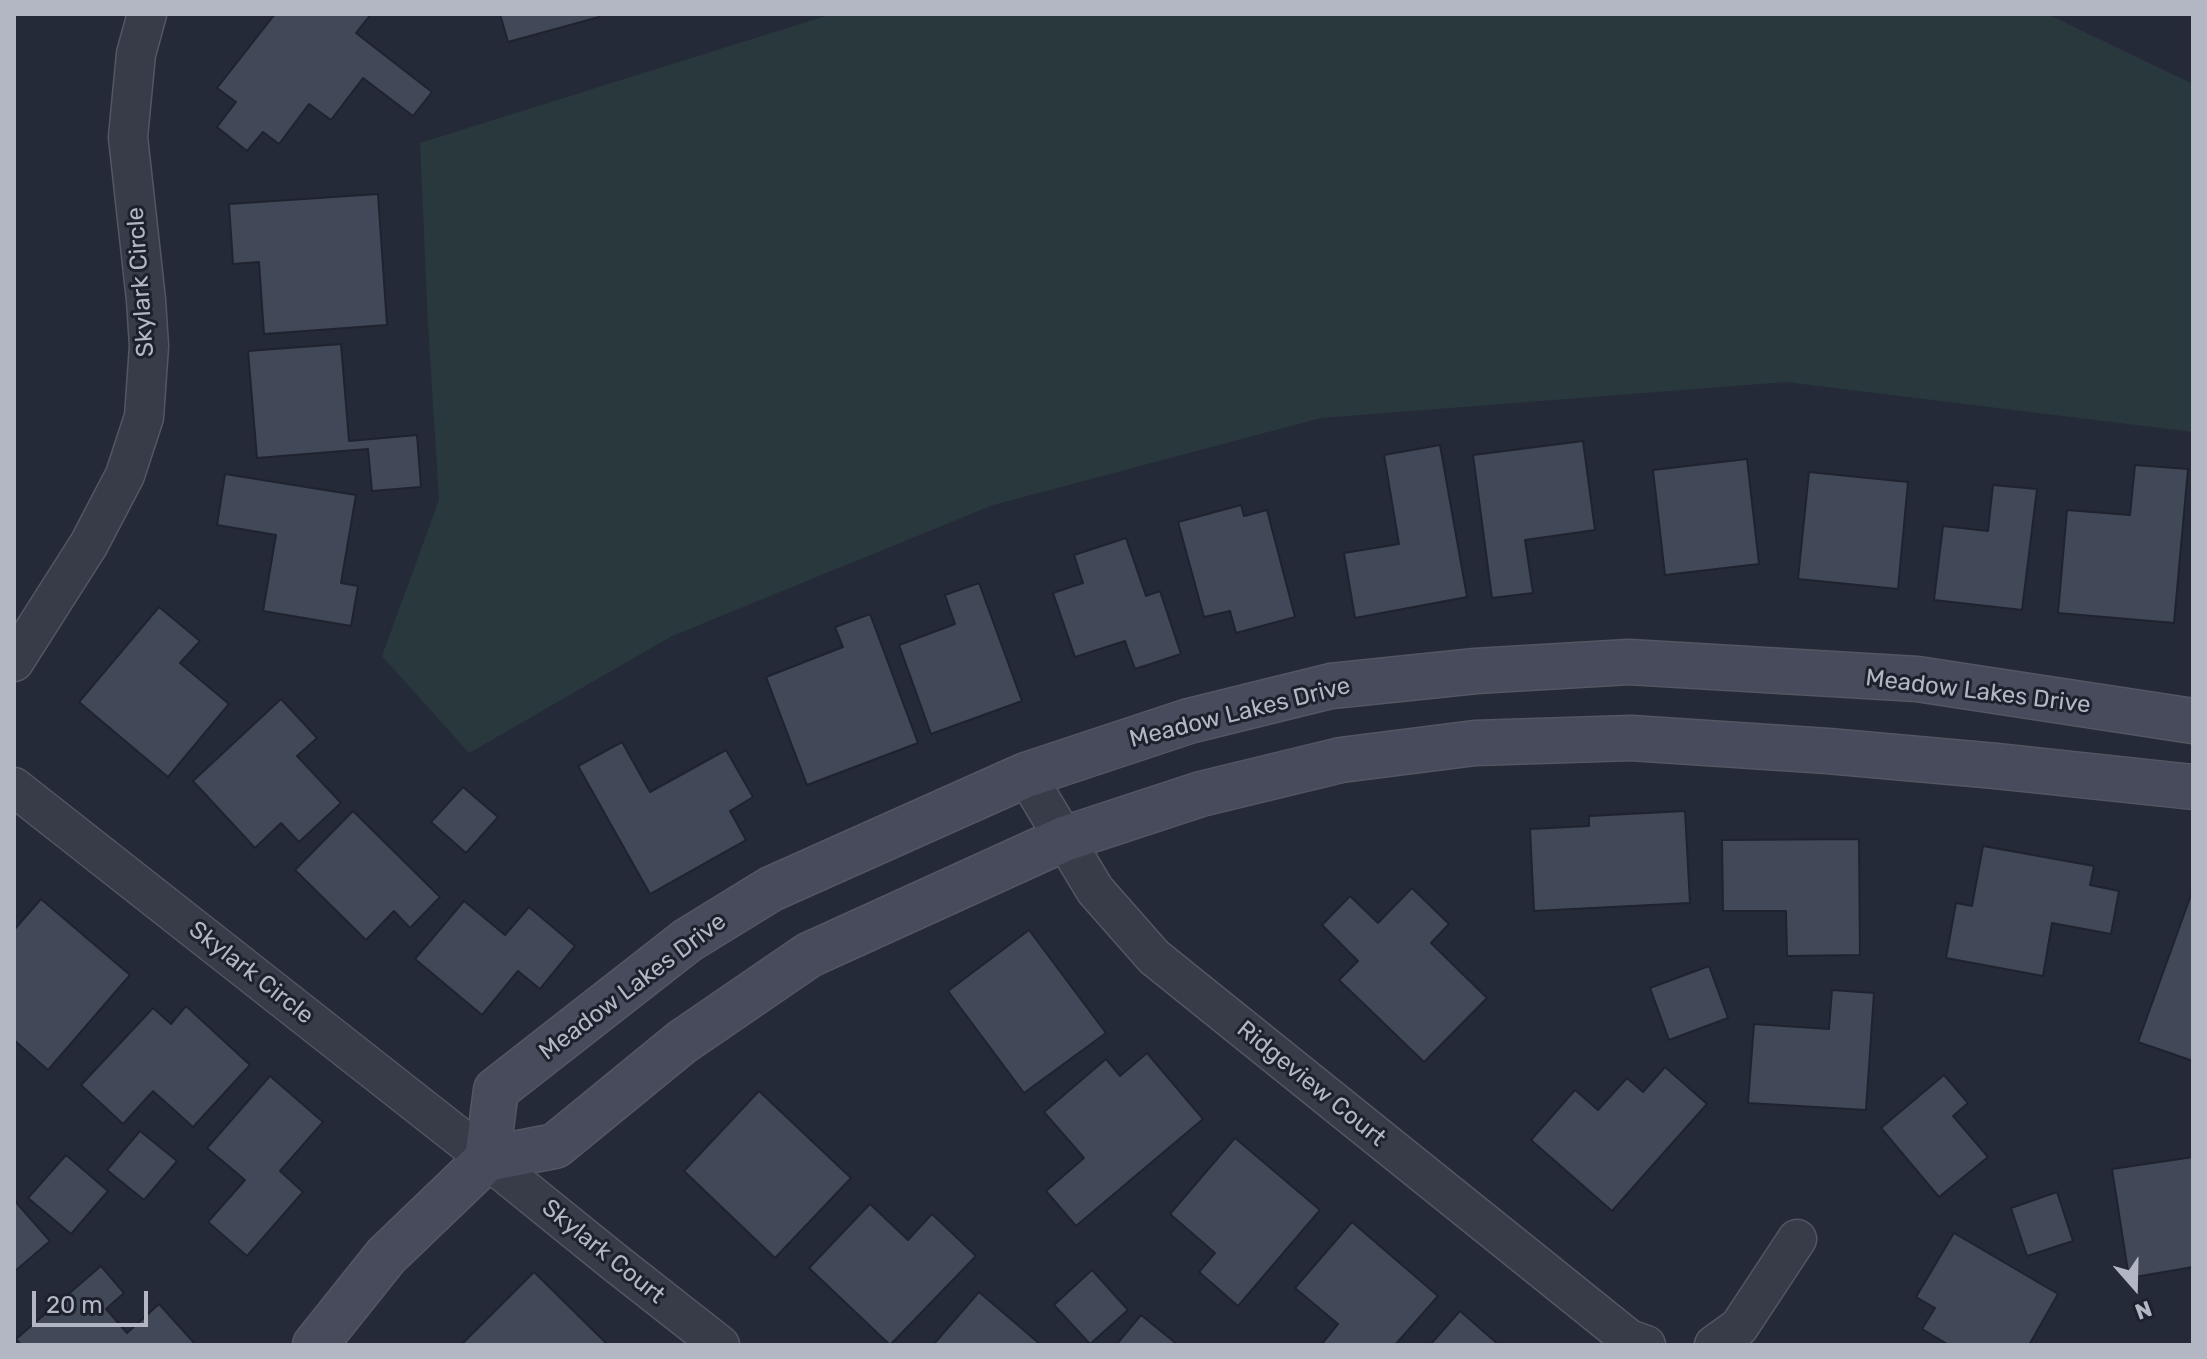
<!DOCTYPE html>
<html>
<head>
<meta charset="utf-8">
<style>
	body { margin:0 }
	#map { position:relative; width:2207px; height:1359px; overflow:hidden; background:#252a38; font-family:Rubik,sans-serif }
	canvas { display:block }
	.frame { position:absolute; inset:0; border:16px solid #b3b7c4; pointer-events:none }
	.north { position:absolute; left:2095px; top:1247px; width:80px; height:80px; -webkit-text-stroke:6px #1d212d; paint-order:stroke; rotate:160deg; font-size:22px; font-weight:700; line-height:32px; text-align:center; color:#b3b7c4 }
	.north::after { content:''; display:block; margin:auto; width:28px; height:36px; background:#b3b7c4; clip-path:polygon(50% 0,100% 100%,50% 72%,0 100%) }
	.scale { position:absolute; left:32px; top:1291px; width:116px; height:36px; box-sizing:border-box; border:4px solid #b3b7c4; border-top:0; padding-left:10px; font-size:24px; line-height:28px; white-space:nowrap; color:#b3b7c4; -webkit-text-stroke:6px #1d212d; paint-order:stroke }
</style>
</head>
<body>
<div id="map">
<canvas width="2207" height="1359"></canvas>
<div class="frame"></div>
<div class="north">N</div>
<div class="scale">20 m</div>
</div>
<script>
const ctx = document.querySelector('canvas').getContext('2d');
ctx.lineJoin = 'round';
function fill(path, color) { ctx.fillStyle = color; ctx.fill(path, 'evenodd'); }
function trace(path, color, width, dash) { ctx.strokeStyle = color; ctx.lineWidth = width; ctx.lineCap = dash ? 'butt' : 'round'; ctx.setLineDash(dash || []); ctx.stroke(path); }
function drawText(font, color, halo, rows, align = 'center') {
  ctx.font = font + ' Rubik,sans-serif'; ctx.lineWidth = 6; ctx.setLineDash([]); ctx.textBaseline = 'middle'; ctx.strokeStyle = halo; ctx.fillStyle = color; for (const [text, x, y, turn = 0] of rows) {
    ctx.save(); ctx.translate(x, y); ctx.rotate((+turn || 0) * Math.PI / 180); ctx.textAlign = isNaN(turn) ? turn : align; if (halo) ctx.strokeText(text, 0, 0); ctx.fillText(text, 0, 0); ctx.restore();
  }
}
fill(new Path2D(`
	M832,14h1215l146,70v348l-407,-50 -465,36 -328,87 -321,131 -203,117 -87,-97 57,-156 -11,-176 -8,-181z`), '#29383c');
const building = new Path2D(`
	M275,14h96l-15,19 76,59 -19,24 -50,-38 -32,42 -22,-16 -30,40 -16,-12 -16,19 -30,-24 19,-25 -19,-14z
	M500,14h99v3l-91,25z
	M378,194l9,131 -123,9 -5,-72 -26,2 -4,-60z
	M341,344l8,97 68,-6 4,52 -49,4 -4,-42 -111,9 -9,-107z
	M1583,441l12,89 -70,10 8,53 -41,5 -19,-143z
	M1440,445l27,152 -112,21 -11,-65 55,-9 -15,-89z
	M1747,459l12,105 -94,11 -12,-105z
	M2135,465l53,4 -14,154 -116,-10 9,-103 63,5z
	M1809,472l99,10 -10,107 -100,-10z
	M225,474l131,21 -15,88 17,3 -7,40 -88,-15 13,-76 -59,-10z
	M1993,485l44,4 -15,121 -88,-10 9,-74 45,5z
	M1241,505l3,11 23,-6 28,107 -59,16 -6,-22 -26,6 -26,-95z
	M1126,538l20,58 14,-5 21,63 -46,15 -10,-28 -50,16 -22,-64 30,-10 -9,-28z
	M979,583l43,118 -91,33 -32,-89 56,-21 -10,-29z
	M159,607l41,34 -20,22 49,41 -61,73 -89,-75z
	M870,614l48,129 -111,42 -41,-108 77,-30 -8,-20z
	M281,699l36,39 -20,18 44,47 -42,39 -18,-19 -26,25 -62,-67z
	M622,742l28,50 76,-42 27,47 -23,14 16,29 -96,54 -72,-128z
	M463,787l35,30 -32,36 -35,-31z
	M353,811l87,86 -30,31 -16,-17 -28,29 -71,-70z
	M1685,811l5,92 -156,8 -4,-82 59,-3v-10z
	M1859,839l1,116 -73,1 -1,-45h-63l-1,-71z
	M1983,846l111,20 -4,19 29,6 -8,43 -59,-11 -9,53 -97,-18 10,-55 16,3z
	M1412,888l37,36 -18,19 56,55 -63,64 -85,-82 19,-19 -36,-36 28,-29 28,27z
	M2191,895l2,1v165l-55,-19z
	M41,899l89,76 -82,95 -34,-30v-110z
	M464,901l41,34 24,-28 46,39 -35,43 -22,-18 -36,44 -67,-56z
	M1029,930l77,103 -82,60 -76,-102z
	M1709,966l19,52 -59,22 -19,-52z
	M1832,990l42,3 -8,117 -118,-7 6,-79 75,5z
	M186,1006l64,59 -57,62 -40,-36 -30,33 -42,-39 72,-77 18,16z
	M1147,1053l56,66 -127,107 -30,-35 38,-33 -40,-46 62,-53 14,17z
	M1665,1067l42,37 -95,107 -81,-71 44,-50 23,20 29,-32 16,14z
	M1944,1075l24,28 -15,13 35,41 -49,40 -58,-69z
	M270,1076l53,46 -43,49 23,21 -56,64 -39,-34 37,-42 -38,-32z
	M759,1091l92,87 -76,80 -91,-87z
	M140,1131l37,30 -33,39 -37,-30z
	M1235,1138l85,72 -82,96 -39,-34 16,-19 -45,-39z
	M66,1155l42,36 -37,43 -43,-36z
	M2193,1157v110l-64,11 -17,-109z
	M2057,1192l16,49 -46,15 -16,-48z
	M14,1200l36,41 -36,31z
	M870,1204l38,36 24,-26 44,42 -86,89 -81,-77z
	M1352,1222l86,74 -43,49h-74l17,-21 -43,-36z
	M1954,1233l104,61 -29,51h-80l-27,-16 13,-21 -19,-11z
	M101,1266l23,27 -18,16 21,24 32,-29 36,40 -174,1 -5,-6z
	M1092,1270l36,40 -38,34 -36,-39z
	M534,1272l74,73h-147z
	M979,1292l62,53h-108z
	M1460,1311l39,34h-69z
	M1141,1315l37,30h-62z`);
fill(building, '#414857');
trace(building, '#1f232f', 2);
const street = new Path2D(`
	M14,662l75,-118 36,-69 19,-58 5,-71 -3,-46 -18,-163 8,-83 11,-40
	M1026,775l69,115 59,67 475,382 17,6
	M14,787l473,372 126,102 107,84
	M1714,1345l25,-18 58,-88`);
const secondary = new Path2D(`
	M487,1159l9,-69 192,-150 83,-51 255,-114 163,-54 142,-35 145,-15 153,-9 288,17 276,42
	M315,1345l71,-89 101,-97 68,-13 127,-104 127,-87 255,-116 137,-45 140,-34 134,-17 156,-5 197,13 168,15 197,21`);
trace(street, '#535763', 41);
trace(secondary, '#535763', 47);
trace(street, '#383c48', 38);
trace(secondary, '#474b5b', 44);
drawText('24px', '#b3b7c4', '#1d212d', [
	["Skylark Circle",141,282,-94],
	["Meadow Lakes Drive",1978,692,7],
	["Meadow Lakes Drive",1240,713,-14],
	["Skylark Circle",251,973,38],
	["Meadow Lakes Drive",633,987,-37],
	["Ridgeview Court",1311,1084,39],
	["Skylark Court",603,1252,39]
]);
</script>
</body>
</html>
